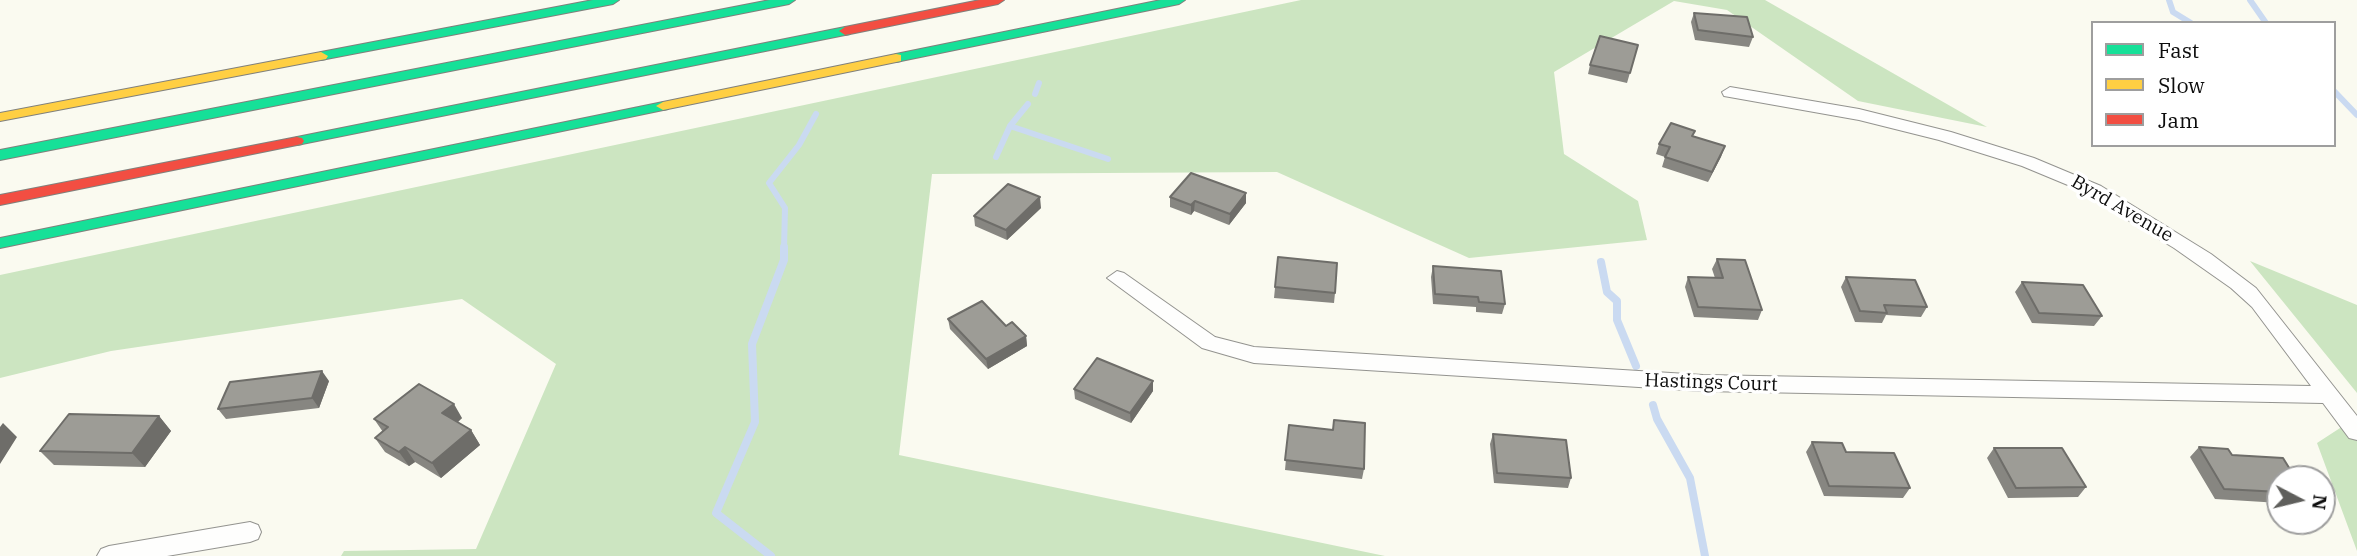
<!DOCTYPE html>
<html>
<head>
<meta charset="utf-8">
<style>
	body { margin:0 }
	#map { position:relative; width:2357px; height:556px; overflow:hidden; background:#fafaf0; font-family:"IBM Plex Serif",serif }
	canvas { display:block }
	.legend { position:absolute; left:2091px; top:21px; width:245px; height:126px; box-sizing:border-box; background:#fff; border:2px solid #9e9e9e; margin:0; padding:9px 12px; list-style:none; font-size:21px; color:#0c0c0c }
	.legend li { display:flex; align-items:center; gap:14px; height:35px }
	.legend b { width:35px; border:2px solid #9e9e9e }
	.north { position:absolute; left:2266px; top:465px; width:70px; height:70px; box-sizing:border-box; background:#fff; border:2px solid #9e9e9e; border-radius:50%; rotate:97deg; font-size:19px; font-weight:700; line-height:28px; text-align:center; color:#0c0c0c }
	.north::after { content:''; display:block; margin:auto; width:24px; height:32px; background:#5f5f5c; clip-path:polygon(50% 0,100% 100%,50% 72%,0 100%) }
</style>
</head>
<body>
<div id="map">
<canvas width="2357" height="556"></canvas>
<ul class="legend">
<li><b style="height:9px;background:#16e098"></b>Fast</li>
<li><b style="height:9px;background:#ffcf43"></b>Slow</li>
<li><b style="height:9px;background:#f24e42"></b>Jam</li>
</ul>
<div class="north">N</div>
</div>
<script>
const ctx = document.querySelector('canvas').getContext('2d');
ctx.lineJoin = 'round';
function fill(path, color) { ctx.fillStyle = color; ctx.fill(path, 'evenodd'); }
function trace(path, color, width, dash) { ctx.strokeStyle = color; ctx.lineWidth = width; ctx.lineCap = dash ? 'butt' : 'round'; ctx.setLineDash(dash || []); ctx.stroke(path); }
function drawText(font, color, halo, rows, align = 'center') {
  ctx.font = font + ' "IBM Plex Serif",serif'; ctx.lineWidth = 7; ctx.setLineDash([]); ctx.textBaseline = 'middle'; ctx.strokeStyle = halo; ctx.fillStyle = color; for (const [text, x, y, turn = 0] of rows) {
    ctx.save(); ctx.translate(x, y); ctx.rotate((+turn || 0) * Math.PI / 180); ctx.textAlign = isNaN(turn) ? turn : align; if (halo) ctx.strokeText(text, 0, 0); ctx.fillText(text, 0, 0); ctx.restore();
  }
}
fill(new Path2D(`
	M1301,0h464l222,127 -129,-26 -131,-91 -53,-9 -120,71 10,82 74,47 9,39 -178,18 -192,-86 -345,2 -33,281 486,101h-1044l3,-5 132,-2 80,-185 -94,-65 -351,52 -111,27v-103z
	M2250,261l107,44v88z
	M2357,417v134l-40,-108z`), '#cce5c1');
trace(new Path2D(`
	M2169,0l4,12 18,11
	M2250,0l16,23
	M2334,91l23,24
	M1035,94l4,-11
	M1010,126l98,33
	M996,157l14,-31 18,-22
	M784,249l1,-41 -16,-25 30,-38 17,-31`), '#cadaf1', 6);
trace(new Path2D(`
	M1601,262l6,30 10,9v19l19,46
	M1653,405l4,14 33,59 15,78
	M771,556l-55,-43 39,-91 -3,-78 32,-84v-13`), '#cadaf1', 8);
const street = new Path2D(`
	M1730,87l129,22 92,23 83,26 67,28 110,68 45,34 101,128v24l-8,-2 -26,-35 -620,-12 -449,-28 -52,-15 -95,-70 10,-7 7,2 91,64 39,10 449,28 608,11 -59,-79 -21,-19 -57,-40 -99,-60 -53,-22 -83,-26 -80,-20 -135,-24 -2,-4z
	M250,522l8,3 3,7 -3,7 -8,3 -83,14h-70l4,-7 8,-3z`);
const fast = new Path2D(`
	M593,0h26l-6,4 -292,56 -7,-4 7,-4z
	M770,0h25l-6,4 -789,156v-10z
	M1161,0h24l-6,4 -283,58 -7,-4 7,-4z
	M845,27l6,4 -1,3 -553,111 -7,-4 7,-4z
	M663,102l7,4 -2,3 -668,139v-10z`);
const slow = new Path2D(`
	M321,52l7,4 -2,3 -326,62v-8z
	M896,54l5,1v6l-238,49 -7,-4 7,-4z`);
const jam = new Path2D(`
	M980,0h24l-6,4 -153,31 -6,-4 6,-4z
	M297,137l5,1 2,3 -2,3 -302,61v-10z`);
trace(street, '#93938f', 2);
trace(fast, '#80807c', 2);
trace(slow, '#80807c', 2);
trace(jam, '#80807c', 2);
fill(street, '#fefefd');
fill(fast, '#16e098');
fill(slow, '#ffcf43');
fill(jam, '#f24e42');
fill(new Path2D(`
	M1694,13l59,24 -4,10 -54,-7 -4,-18z
	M1638,45l-11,38 -39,-9 2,-9z
	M1693,136l32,10 -17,36 -46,-15 3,-10 -9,-3 3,-10z
	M1246,193v10l-17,22 -35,-14 -3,4 -21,-8v-10z
	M1041,208l-34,32 -32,-14 -1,-10z
	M1278,257l57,36 -1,10 -60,-5z
	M1717,259l45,51 -4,10 -64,-3 -9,-30 3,-10 27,1 -3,-9z
	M1433,266l72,38 -3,10 -26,-2v-5l-43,-3 -2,-27z
	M1846,277l81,30 -6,10 -35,-2 -4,8 -27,-1 -14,-35z
	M2022,282l80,34 -8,10 -62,-3 -17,-31z
	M948,319l58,7 20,10 1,10 -39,23 -38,-40z
	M329,381l-10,27 -93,11 -8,-10z
	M1153,381v10l-22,32 -56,-24 -1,-10z
	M159,416l12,15 -26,36 -91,-2 -14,-14z
	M462,418l-4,4 13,8 9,15 -39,33 -26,-16 -6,4 -24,-14 -10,-14 8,-6 -9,-13z
	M1289,425l75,44 -2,10 -77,-9z
	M1493,434l78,44 -3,10 -74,-5 -4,-39z
	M1812,442l34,10 64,36 -7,10 -79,-2 -18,-44z
	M2199,447l33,8 48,24v24l-65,-4 -25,-42z
	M1994,448l92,39 -8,10 -70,1 -21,-40z`), '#878681');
fill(new Path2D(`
	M1725,146l-4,11 -13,25 4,-10z
	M1246,193v10l-17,22 1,-11z
	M1040,197l1,11 -34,32 -1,-10z
	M1195,201l-1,10 -3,4v-10z
	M1026,336l1,10 -39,23 -2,-10z
	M322,371l7,10 -10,27 -7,-10z
	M1153,381v10l-22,32 -1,-10z
	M454,404l8,14 -11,10 -9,-15z
	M159,416l12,15 -26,36 -13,-14z
	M3,423l14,14 -17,27v-37z
	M471,430l9,15 -39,33 -9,-15z
	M405,447l10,15 -6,4 -10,-14z`), '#6e6d69');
const building = new Path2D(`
	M1694,13l53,4 6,20 -55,-7z
	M1600,36l38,9 -8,28 -40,-8z
	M1671,123l24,8 -3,5 33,10 -13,26 -47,-15 5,-10 -11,-3z
	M1191,173l55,20 -16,21 -35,-13 -4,4 -21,-8z
	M1008,184l32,13 -34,33 -32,-14z
	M1278,257l59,6 -2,30 -60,-6z
	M1717,259l28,1 17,50 -64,-3 -10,-30 35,1z
	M1433,266l68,5 4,33 -26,-2 -1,-5 -43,-3z
	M1846,277l69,3 12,27 -43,-2 3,8 -27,-2z
	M2022,282l61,3 19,31 -63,-3z
	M982,301l24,25 6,-4 14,14 -40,23 -38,-40z
	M1097,358l56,23 -23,32 -56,-24z
	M322,371l-10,27 -94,11 12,-27z
	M419,384l35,20 -12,9 29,17 -39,33 -27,-16 -6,5 -24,-14 13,-11 -14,-8z
	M69,414l90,2 -27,37 -92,-2z
	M1334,420l31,3 -1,46 -79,-9 4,-35 44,5z
	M1493,434l73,6 5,38 -74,-5z
	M1812,442l30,1 4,9 48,1 16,35 -81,-2z
	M2199,447l29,2 4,6 51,3 13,21h-16v13l-56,-3z
	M1994,448h68l24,39 -70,1z`);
fill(building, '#9d9c96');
trace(building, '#6e6d69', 2);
drawText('19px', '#0c0c0c', '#fff', [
	["Byrd Avenue",2122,209,30],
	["Hastings Court",1711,383,2]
]);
</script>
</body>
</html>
